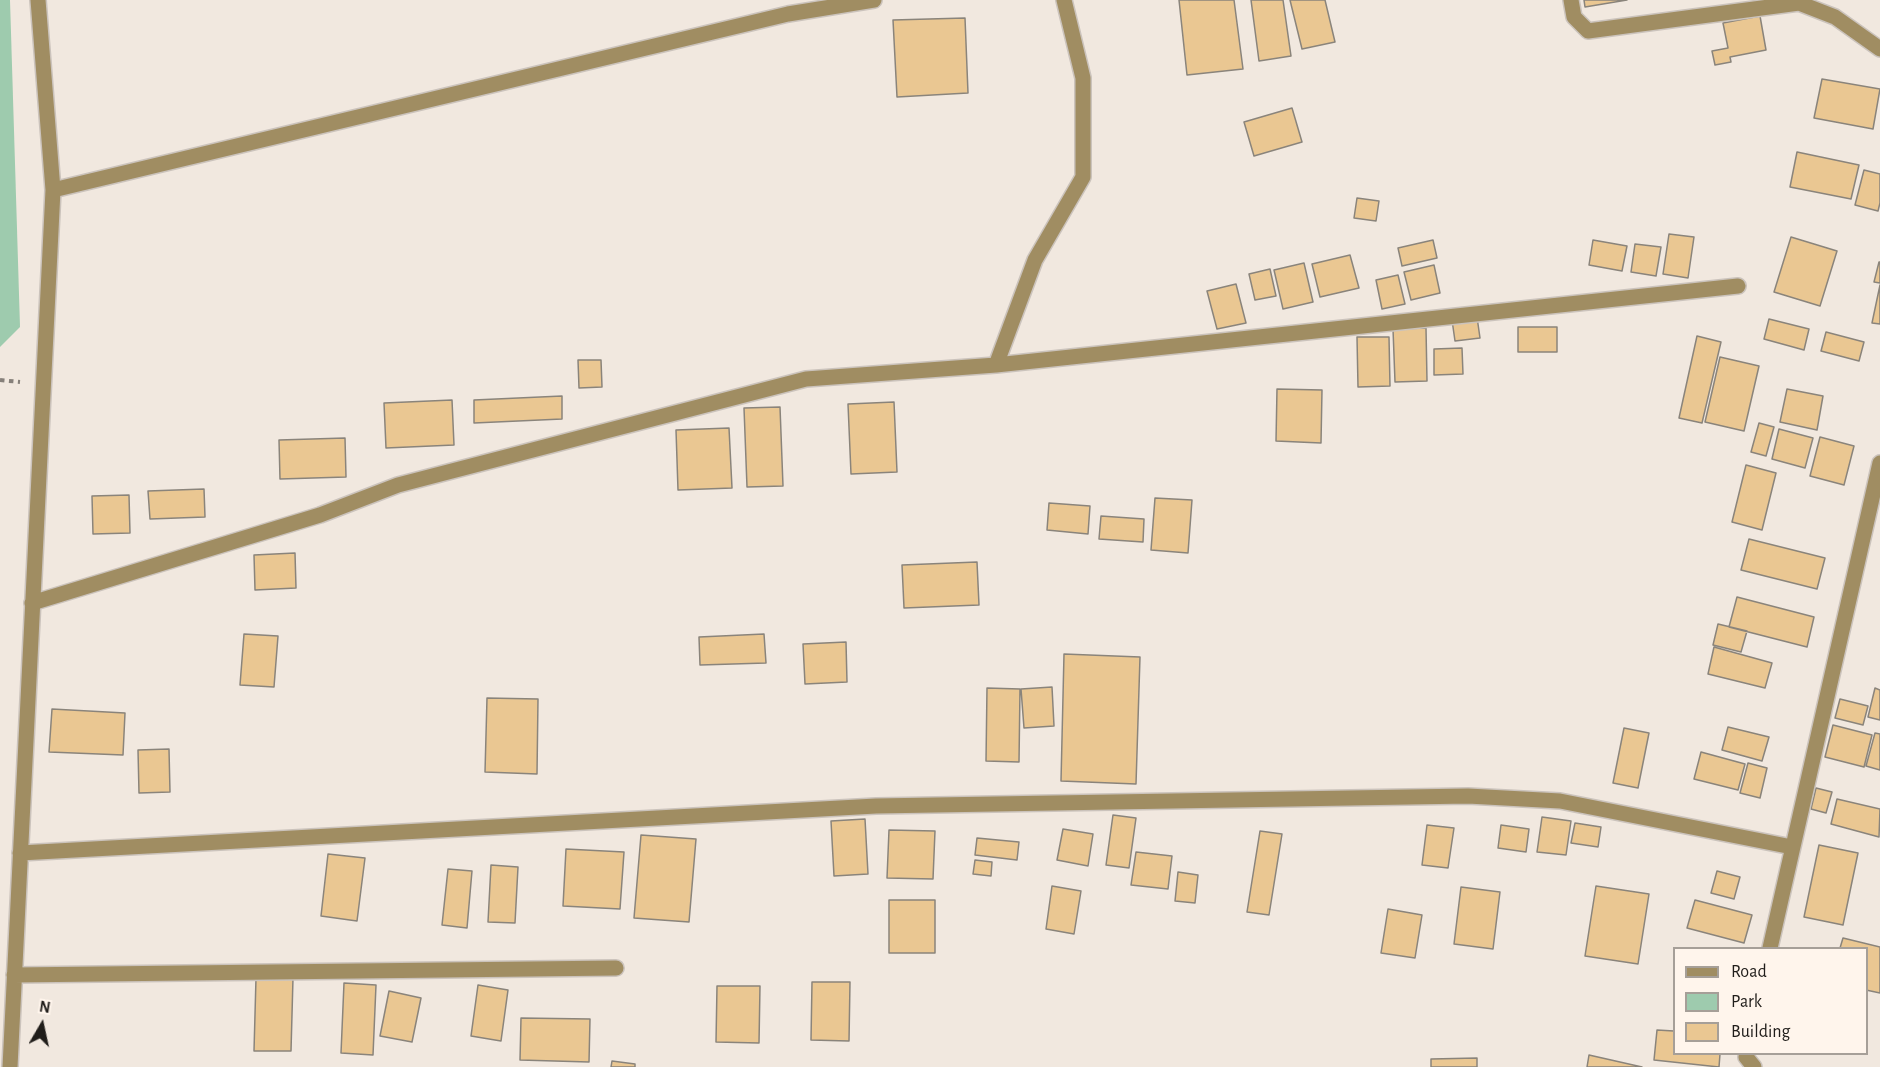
<!DOCTYPE html>
<html>
<head>
<meta charset="utf-8">
<style>
	body { margin:0 }
	#map { position:relative; width:1880px; height:1067px; overflow:hidden; background:#f1e8df; font-family:"Alegreya Sans",sans-serif }
	canvas { display:block }
	.legend { position:absolute; left:1673px; top:947px; width:195px; height:108px; box-sizing:border-box; background:#fff5ec; border:2px solid #a69f98; margin:0; padding:8px 10px; list-style:none; font-size:18px; color:#201d1a }
	.legend li { display:flex; align-items:center; gap:12px; height:30px }
	.legend b { width:30px; border:2px solid #a69f98 }
	.north { position:absolute; left:12px; top:995px; width:60px; height:60px; -webkit-text-stroke:4px #fff5ec; paint-order:stroke; rotate:9deg; font-size:16px; font-weight:700; line-height:24px; text-align:center; color:#201d1a }
	.north::after { content:''; display:block; margin:auto; width:21px; height:27px; background:#201d1a; clip-path:polygon(50% 0,100% 100%,50% 72%,0 100%) }
</style>
</head>
<body>
<div id="map">
<canvas width="1880" height="1067"></canvas>
<ul class="legend">
<li><b style="height:8px;background:#a08d62"></b>Road</li>
<li><b style="height:16px;background:#9ecbae"></b>Park</li>
<li><b style="height:16px;background:#eac792"></b>Building</li>
</ul>
<div class="north">N</div>
</div>
<script>
const ctx = document.querySelector('canvas').getContext('2d');
ctx.lineJoin = 'round';
function fill(path, color) { ctx.fillStyle = color; ctx.fill(path, 'evenodd'); }
function trace(path, color, width, dash) { ctx.strokeStyle = color; ctx.lineWidth = width; ctx.lineCap = dash ? 'butt' : 'round'; ctx.setLineDash(dash || []); ctx.stroke(path); }
fill(new Path2D(`
	M0,0h10l10,327 -20,20z`), '#9ecbae');
const building = new Path2D(`
	M1179,0h55l9,69 -56,6z
	M1251,0h32l8,56 -32,5z
	M1290,0h35l10,42 -33,7z
	M1584,0h43l-42,7z
	M1760,16l6,34 -36,7 1,5 -16,3 -3,-14 16,-3 -5,-25z
	M965,18l3,75 -71,4 -4,-77z
	M1822,79l58,10 -7,40 -59,-11z
	M1292,108l10,34 -48,14 -10,-34z
	M1797,152l62,13 -8,34 -61,-12z
	M1864,170l16,4v29l-2,8 -23,-6z
	M1357,198l22,3 -3,20 -22,-3z
	M1669,234l25,3 -6,41 -25,-4z
	M1791,237l46,14 -17,55 -46,-14z
	M1433,240l4,18 -35,8 -4,-18z
	M1593,240l34,6 -5,25 -33,-6z
	M1635,244l26,3 -5,29 -25,-4z
	M1350,255l9,33 -39,9 -8,-33z
	M1879,262h1v21l-6,-1z
	M1304,263l9,39 -30,7 -9,-39z
	M1434,265l6,28 -29,7 -7,-28z
	M1270,269l6,27 -21,4 -6,-26z
	M1398,275l7,29 -23,5 -6,-29z
	M1236,284l10,39 -29,6 -10,-38z
	M1880,285v39l-8,-1z
	M1477,317l3,21 -25,3 -3,-21z
	M1769,319l40,10 -5,21 -40,-11z
	M1518,327h39v25h-39z
	M1426,328l1,53 -32,1 -2,-53z
	M1826,332l38,10 -5,19 -38,-10z
	M1697,336l24,6 -19,81 -23,-5z
	M1357,337h32l1,49 -32,1z
	M1462,348l1,26 -29,1v-26z
	M1720,357l39,9 -15,65 -39,-9z
	M578,360h23l1,27 -23,1z
	M1277,389l45,1 -1,53 -45,-2z
	M1787,389l36,7 -6,34 -37,-8z
	M562,396v23l-88,4v-23z
	M452,400l2,45 -68,3 -2,-45z
	M894,402l3,70 -46,2 -3,-70z
	M780,407l3,79 -36,1 -3,-79z
	M1759,423l15,4 -8,29 -15,-4z
	M729,428l3,60 -54,2 -2,-60z
	M1779,429l34,9 -8,30 -33,-9z
	M1820,437l34,9 -10,39 -34,-9z
	M345,438l1,39 -66,2 -1,-39z
	M1746,465l30,8 -14,57 -30,-8z
	M204,489l1,28 -55,2 -2,-28z
	M129,495l1,38 -37,1 -1,-38z
	M1155,498l37,2 -4,53 -37,-3z
	M1049,503l41,3 -2,28 -41,-4z
	M1101,516l43,3 -1,23 -44,-3z
	M1749,539l76,19 -8,31 -76,-19z
	M295,553l1,35 -41,2 -1,-35z
	M977,562l2,43 -75,3 -2,-43z
	M1737,597l77,20 -7,30 -78,-20z
	M1718,624l29,7 -6,21 -28,-7z
	M244,634l34,2 -4,51 -34,-2z
	M764,634l2,29 -66,2 -1,-28z
	M846,642l1,40 -42,2 -2,-40z
	M1714,647l58,16 -7,25 -57,-14z
	M1064,654l76,3 -4,127 -75,-3z
	M1052,687l2,39 -30,2 -3,-39z
	M987,688l33,1 -1,73 -33,-1z
	M1875,688l5,2v30l-12,-3z
	M487,698l51,1 -1,75 -52,-2z
	M1840,699l28,7 -5,19 -28,-7z
	M52,709l73,4 -2,42 -74,-3z
	M1833,725l39,10 -8,32 -39,-10z
	M1728,727l41,10 -7,24 -40,-11z
	M1624,728l25,5 -11,55 -25,-5z
	M1875,733l5,1v36l-14,-4z
	M169,749l1,43 -31,1 -1,-43z
	M1701,752l44,12 -7,26 -44,-11z
	M1748,763l19,5 -7,30 -20,-5z
	M1816,788l16,4 -6,21 -15,-4z
	M1837,799l43,10 -1,28 -48,-13z
	M1113,815l23,3 -7,50 -23,-3z
	M1542,817l29,4 -5,34 -29,-3z
	M865,819l3,55 -34,2 -3,-55z
	M1575,823l26,4 -3,20 -27,-4z
	M1427,825l27,3 -6,40 -26,-3z
	M1501,825l28,4 -3,23 -28,-4z
	M1063,829l30,5 -5,32 -31,-6z
	M889,830l46,1 -2,48 -46,-1z
	M1260,831l22,3 -13,81 -22,-3z
	M641,835l55,4 -7,83 -55,-4z
	M977,838l42,4 -2,18 -42,-5z
	M1819,845l39,8 -15,72 -39,-8z
	M566,849l58,3 -4,57 -57,-3z
	M1136,852l36,4 -4,33 -37,-4z
	M328,854l37,4 -8,63 -36,-5z
	M975,860l17,2 -1,14 -18,-2z
	M491,865l27,2 -3,56 -27,-1z
	M448,869l24,2 -5,57 -25,-3z
	M1717,871l23,6 -6,22 -23,-6z
	M1178,872l20,3 -3,28 -20,-2z
	M1052,886l29,5 -7,43 -28,-5z
	M1596,886l53,8 -11,70 -53,-8z
	M1461,887l39,5 -7,57 -39,-5z
	M889,900h46v53h-46z
	M1695,900l57,15 -8,28 -57,-15z
	M1388,909l34,6 -7,43 -34,-5z
	M1843,938l37,9v46l-14,-3v-42h-26z
	M256,978h37l-2,73h-37z
	M812,982h38l-1,59 -38,-1z
	M344,983l32,2 -3,70 -32,-2z
	M478,985l30,5 -7,51 -30,-5z
	M717,986h43l-1,57 -43,-1z
	M389,991l32,7 -9,44 -32,-6z
	M521,1018l69,1 -1,43 -69,-2z
	M1657,1030l17,1v23h46l-1,13 -65,-7z
	M1589,1055l53,12h-55z
	M1477,1058v9h-46v-8z
	M612,1061l23,3v3h-24z`);
fill(building, '#eac792');
trace(building, '#8a847b', 1.5);
const minor = new Path2D(`
	M1571,0l3,17 14,14 211,-28 36,14 45,32
	M53,190l735,-176 86,-14
	M996,365l39,-105 48,-83v-99l-19,-78
	M32,603l288,-88 78,-30 408,-106 190,-14 742,-79
	M20,853l856,-47 592,-10 92,5 232,46
	M1770,948l110,-485
	M14,975l602,-7
	M1747,1054l-1,3 8,10
	M10,1067l43,-877 -15,-190`);
trace(minor, '#cbc3bc', 18);
trace(new Path2D(`
	M0,380l20,2`), '#86807a', 4, [4.5, 4.5]);
trace(minor, '#a08d62', 15);
</script>
</body>
</html>
